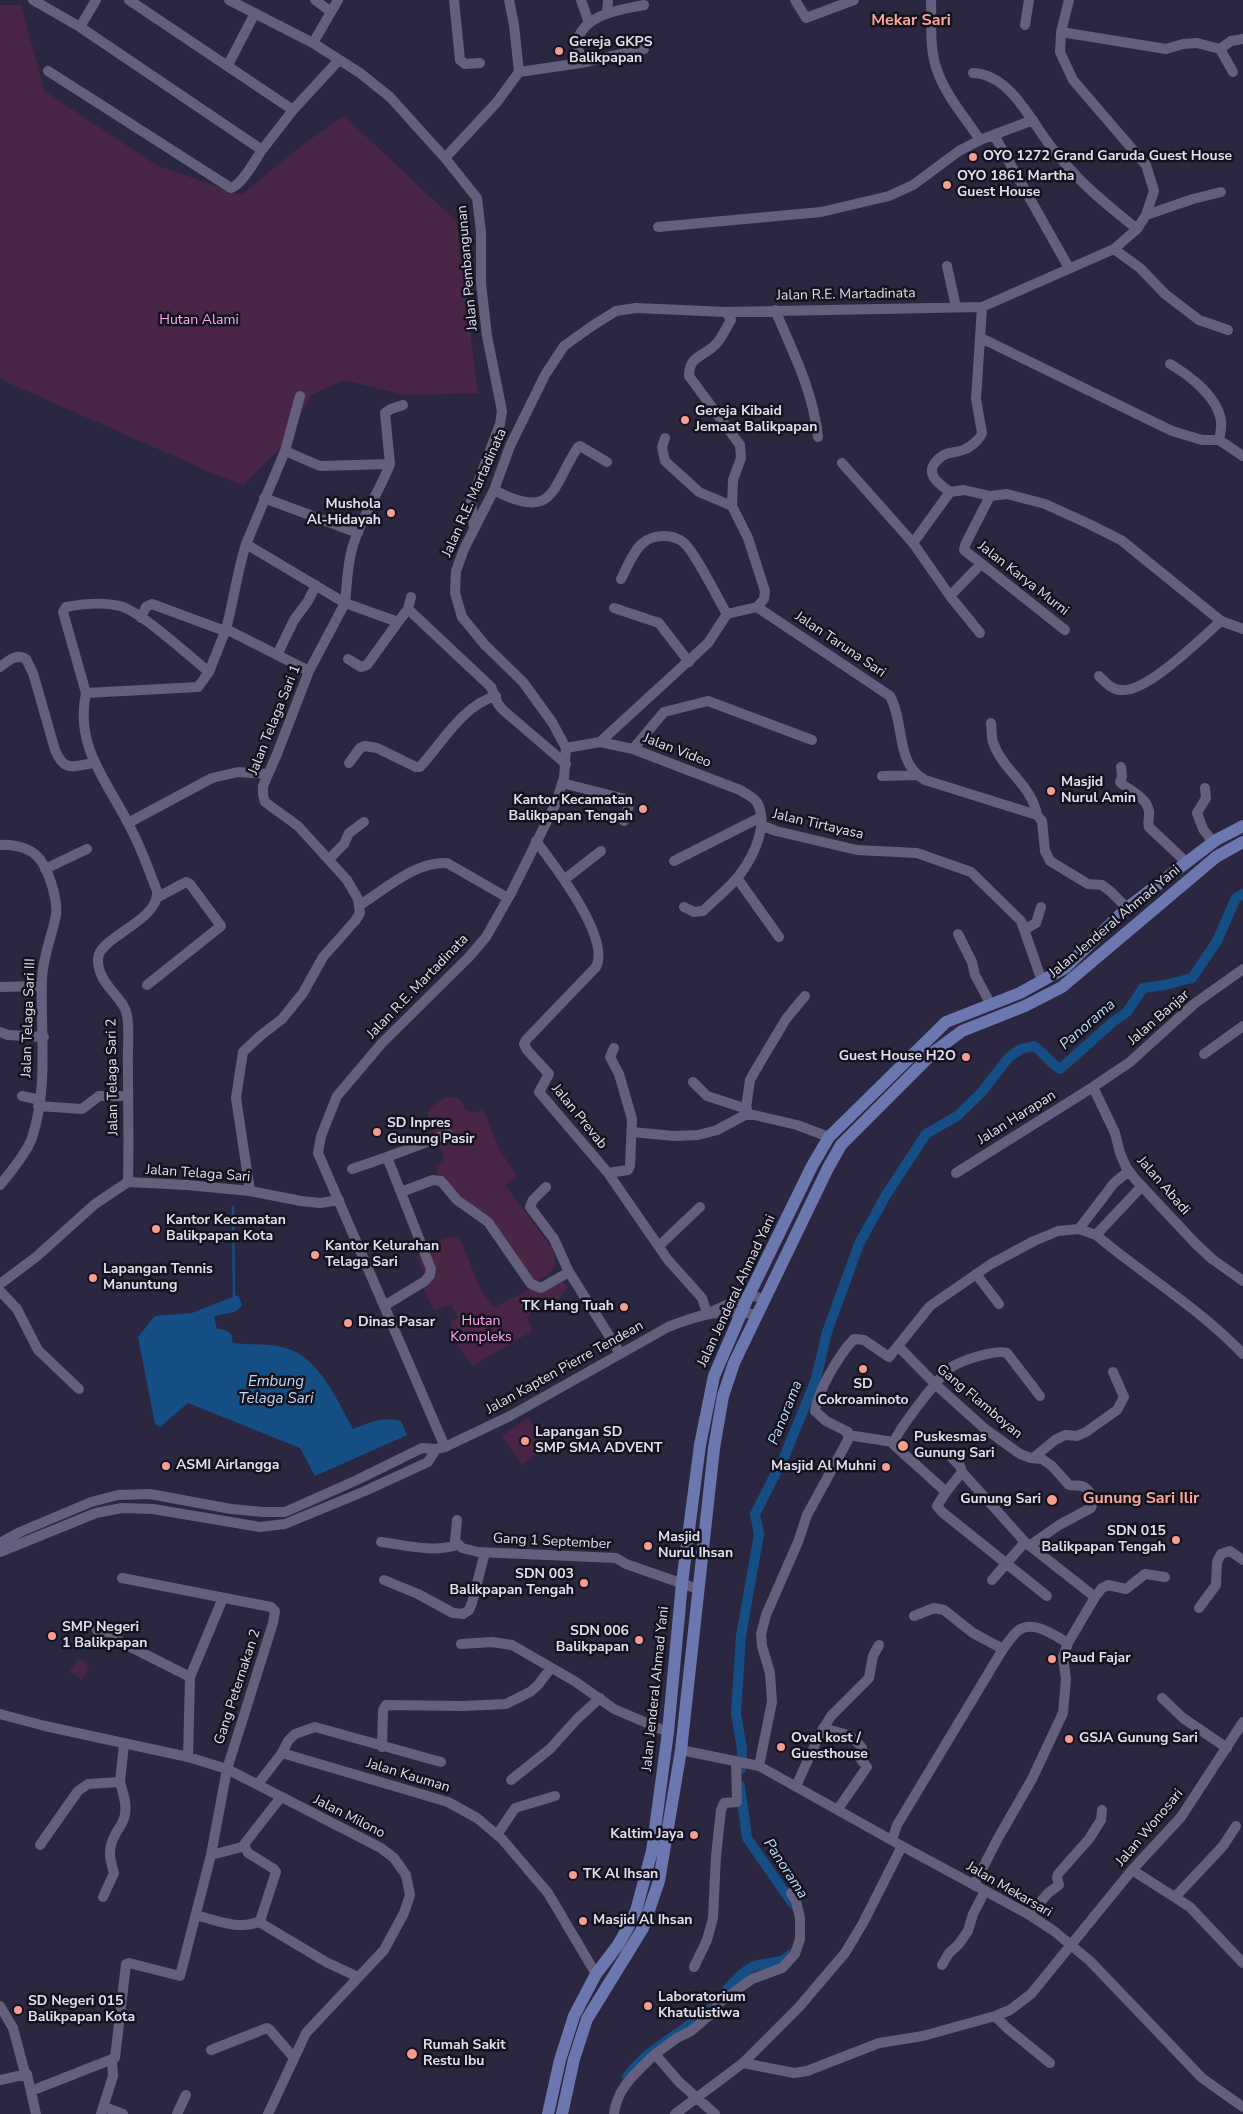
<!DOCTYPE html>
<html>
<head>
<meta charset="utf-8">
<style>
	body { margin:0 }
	canvas { display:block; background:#2b2740 }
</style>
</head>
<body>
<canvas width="1243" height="2114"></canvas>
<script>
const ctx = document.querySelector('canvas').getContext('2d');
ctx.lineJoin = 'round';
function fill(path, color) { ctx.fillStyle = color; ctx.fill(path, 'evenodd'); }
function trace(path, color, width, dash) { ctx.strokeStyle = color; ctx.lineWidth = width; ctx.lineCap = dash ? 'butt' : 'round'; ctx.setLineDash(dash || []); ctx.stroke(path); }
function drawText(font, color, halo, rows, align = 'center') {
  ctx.font = font + ' "Nunito Sans",sans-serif'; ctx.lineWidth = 5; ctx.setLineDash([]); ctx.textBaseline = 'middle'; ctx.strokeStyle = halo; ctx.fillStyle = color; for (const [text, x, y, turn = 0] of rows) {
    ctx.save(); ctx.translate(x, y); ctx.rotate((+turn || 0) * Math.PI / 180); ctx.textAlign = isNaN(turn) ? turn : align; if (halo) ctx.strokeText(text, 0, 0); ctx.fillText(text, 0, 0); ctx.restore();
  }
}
fill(new Path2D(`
	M0,5h21l23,86 112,74 85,30 61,-50 42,-29 112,105 22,172 -73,2 -61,-15 -33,15 -26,48 -41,42 -34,-13 -210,-93z
	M446,1097l13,1 7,12 9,3 8,-3 17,41 17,24 -12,10 48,65 2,16 -8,9 -17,10 -41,-56 -51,-51 -2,-12 8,-6c-1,-15 -24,-40 -14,-51 4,-5 11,-8 16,-12z
	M456,1237l5,4 20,50 13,16 63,-30 11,10 -6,9 -35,20 5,15 -60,35 -15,-23 -7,-22 8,-3 -7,-13 -17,5 -13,-26 4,-8 -7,-19c12,-13 20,-18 38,-20z
	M528,1418l20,27 -26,20 -20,-29z
	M79,1658l10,8 -7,14 -12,-9z`), '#4a2646');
fill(new Path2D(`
	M238,1295l4,10c-7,11 -18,7 -28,12l3,12 8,1 6,4 2,9c17,2 37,0 53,5 34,10 51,53 67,81 19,-7 27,-12 48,-8l6,14 -92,41 -15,-28 -112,-45 -28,24 -5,-3 -17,-87 17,-21 37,-3z`), '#144e85');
trace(new Path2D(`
	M233,1207l1,89`), '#144e85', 2.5);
trace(new Path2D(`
	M741,1769l1,-20 -6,-35 5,-78 18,-102 -4,-20 30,-59 31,-76 11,-47 32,-88 27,-49 40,-61 31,-18 24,-23 28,-36 12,-8 13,-3c10,7 16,17 26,23l54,-48 13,-9 16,-24 22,-3 27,-7 25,-37 19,-43 7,-4
	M740,1786l7,52 46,66
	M627,2077c24,-32 51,-40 79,-65 16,-13 25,-32 43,-43 13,-9 31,-2 42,-15`), '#144e85', 10);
trace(new Path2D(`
	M33,0l47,27 182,123 31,-40 -164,-110
	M229,0l84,43 47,30 30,24 55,61 32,40 4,34v51l6,53 15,75 -2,13 -29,77 3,27
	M315,0l15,11
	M454,0l6,60 5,4 15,-1
	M581,0l8,23
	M795,0l11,18 48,-18
	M931,0c1,22 -2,49 6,70 9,26 28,47 43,70
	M607,13l1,-13
	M1025,25l4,-25
	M80,27l16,-27
	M1061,32l105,17 17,-5 14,-1 23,6 11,-8 12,-2
	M313,43l25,-43
	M1220,49l13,23
	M581,63l-4,-23c10,-27 43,-30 67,-35
	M228,65l27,-52
	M48,71l183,117c11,-3 24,-28 31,-38
	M519,72l62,-9 63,-14
	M973,73c36,1 57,46 76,71 7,9 14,18 22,26 19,22 44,41 66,59
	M293,110l46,-50
	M994,135l75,133
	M445,158l52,-56 22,-30 -5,-47 -5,-25
	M1146,215l47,-16 28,-7
	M658,227l163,-15 68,-16 24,-11 46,-34 21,-11 53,-20
	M1114,249l26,19 25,26 34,26 29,10
	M947,266l9,41
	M982,307l-6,92 6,34c-2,6 -11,14 -17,16 -5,3 -13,3 -19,5 -5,2 -9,6 -12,10 -8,12 8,22 16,28l14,-2 26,6 17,-2 38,10 44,20 32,16 100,81 22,8
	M775,310c18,42 38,81 43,127
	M981,338l191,93 30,9h17l24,16
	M1170,364c19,11 48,33 51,57 1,6 -1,13 -2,19
	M665,438l-3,9 3,14 34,31 33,14 1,-26 8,-22 -1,-13 -51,-69c0,-21 15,-19 27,-32 6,-6 10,-16 15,-24l-5,-8
	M285,451l15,-55
	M842,463l71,80 37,-51
	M390,464l-5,-51 6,-4 12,-4
	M494,490c61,32 57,-2 84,-43l2,-1 27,16
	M990,496l-25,49 -1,5 101,80
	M264,498l94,35
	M732,506l16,32 17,53 -1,8 -7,8
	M913,543l37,53 30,37
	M621,579c6,-11 12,-28 22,-36 10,-9 29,-9 40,-1 11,8 35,57 44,72
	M950,596l31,-32
	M614,608l45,15 30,39
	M408,609l83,78 7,17 5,6 63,54
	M141,618l5,-11 6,-3 73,27
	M398,622l10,-13 3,-12
	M226,629c8,-29 11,-57 20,-85
	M277,655l17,-35 14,-19 8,-16
	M0,667c8,-6 16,-14 26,-8l7,14 22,77c10,23 17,16 39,13
	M1099,676c6,6 13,14 22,14 26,3 80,-52 100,-69
	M86,693l-23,-81 3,-5c16,-3 38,-5 54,-1 22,6 69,50 89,66
	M991,723c1,6 0,13 2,19 9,28 39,43 44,73
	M600,742l108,-99 19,-29 30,-7 133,89c15,27 5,68 35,84l112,35 5,6 3,30 5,10 38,23 14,1 8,6 17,17
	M566,748l34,-6 33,7 107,41c6,4 15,7 18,14 10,22 -4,51 -17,69 -10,14 -26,26 -38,38l-9,1 -10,-5
	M633,749l31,-37 44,-11 104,39
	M349,763l11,-15 5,-2 12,2 39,19h4c21,-23 44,-63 76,-71
	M1121,767l1,10 -2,5c9,9 26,14 29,29 1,6 -2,10 0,16l37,35
	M882,776l35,-1
	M562,783l67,17 1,2 -6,19
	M1205,788l1,10 -9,15 6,16 10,13
	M128,823l84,-45 26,-6 29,2
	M761,825l15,6 81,19 60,3 54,19 50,49 21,60
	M536,841c18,24 75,97 60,126l-70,73 -2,4 3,6 22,24 -10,18 69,81 60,87 34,38 5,15
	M0,845c11,-1 27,2 36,10 12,11 22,44 20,60 -4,21 -13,41 -14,63 -2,53 7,108 -10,160 -5,14 -22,35 -32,47
	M329,859l15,-15 5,-11 15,-11
	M674,861l87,-44
	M45,869l42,-20
	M737,878l42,59
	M565,879l36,-28
	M360,905c27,-17 54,-43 87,-42l61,35
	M1024,930l12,-7 5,-16
	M958,934l14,28 3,13 15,28
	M147,985l74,-59 -31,-42 -4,-2 -28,15
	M0,987l42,-1
	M0,1032l8,3 36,2
	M1204,1054l39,-28
	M693,1082l14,14 40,13
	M1093,1087l22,46 5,20 6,14 9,12 60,64 17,16 31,22
	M22,1096l18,4
	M38,1106l44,3 17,-13h29
	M745,1115l5,-35 5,-9 31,-52 19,-23
	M632,1132l42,4 24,-1 19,-5 28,-15h9l43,10 32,12
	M352,1169l35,-12
	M608,1173l20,-3 2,-4 2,-47 -13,-45 -9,-17 4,-9
	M956,1173l137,-86 37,-25 64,-58 49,-35
	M128,1182c1,-38 0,-76 0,-114 -1,-17 2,-36 -1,-53 -3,-18 -30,-31 -29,-56 0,-22 62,-38 59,-68 -8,-20 -15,-41 -25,-60 -22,-47 -58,-82 -46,-138l112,-6 11,-15 17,-43 83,42
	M546,1187l-13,13 -3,7 24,32 15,33 51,81
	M250,1191l-14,-93 7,-46 17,-16 22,-17 21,-26 20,-36 32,-36 5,-8 -2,-14 -11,-19 -49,-54 -33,-24 -2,-7v-9l14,-32 32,-83 36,-68 -99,-59 39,-93 35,15 70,-2c-11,29 -30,55 -38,85 -5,17 -5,37 -7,54l53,19 -31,43 -6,2 -13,-8
	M401,1192l32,-12 8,1 16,19 31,22 43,62 10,4 28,-16
	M1079,1229l35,-46 15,-12
	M1096,1235c49,41 103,73 147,119
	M659,1246l41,-39
	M976,1274l23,30
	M0,1284l36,-27 59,-53 33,-22 59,3 63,6 51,10 19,2 19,-3
	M0,1291l17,18 21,41 41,39
	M384,1306l41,-25 5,-6 1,-6 -44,-112 61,-23
	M713,1311l36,-16 16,4
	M898,1346l37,38 49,44 36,26 11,4 11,1 10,7 17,19c4,1 9,0 13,1 9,3 12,16 9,22l-32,17 -30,21
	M1040,1396l-33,-43c-11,-4 -49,8 -58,16 -13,12 -50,59 -56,75l53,48 -9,14 5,6 105,84
	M848,1435l45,7
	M445,1447l-127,-294 3,-17 16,-40 45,-53 87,-86 17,-20 25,-44 44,-88 9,-27 2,-30 -14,-26 -29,-40 -38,-37 -23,-28 -7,-24 1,-22 8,-22 30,-59 16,-44 35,-71 19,-29 28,-20 24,-15 20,-3 90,4 256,-5 132,-58 23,-20 9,-14 8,-24 -8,-26 -73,-85 -13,-28 1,-20 8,-32
	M1033,1458l22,-18 10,-5 12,1 9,-4 31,-22 7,-13 -11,-25
	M962,1472l63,70 70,55
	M946,1492l16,-20 -2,-6 -12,-12
	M457,1520l-2,21 7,7 16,4 138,6 10,6 72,25
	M381,1542c25,3 51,11 76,3
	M0,1543l20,-11 71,-30 27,-7 32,-1 81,15 32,3h22l72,-32 65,-32 14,1 9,-2 65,-31 158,-89c30,-12 57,-20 89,-12
	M0,1552l96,-39 26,-5 31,1 107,18 25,-3 80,-33 63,-29 8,-13
	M122,1578l149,29 4,4 -2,12 -46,146 -16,86
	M384,1580l34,14 35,19 10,1 6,-4 3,-7 13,-51
	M992,1580l33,-38
	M1199,1608l17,-23 1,-23 4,-8 9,-3 13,9
	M914,1616l20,-8 10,2 29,23 30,16
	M97,1630l93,47
	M461,1644l31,-2 20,3 64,37 38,27 54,23
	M1162,1698l21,20 44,30
	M0,1714l45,12 143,31 39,12 154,79 13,10 12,17 4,20 -6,18 -20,37 -78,83 -38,81
	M823,1728c19,7 26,2 39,20l-3,9 8,10 -29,42
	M382,1747l1,-37 3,-5 77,1 43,-2 24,-12 8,-7 12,-16
	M681,1750l78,16 143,80 126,68 26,17 36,30 112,117 41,29
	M282,1753l166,49 29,16 25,21 46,54 48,81
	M188,1757l2,-80 33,-79
	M759,1766l13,-64 -2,-29 -8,-27 -1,-12 5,-19 32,-73 9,-27 41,-75v-8l-22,-11 -11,-10c4,-23 24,-56 39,-72l10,1 25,17 41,-51 61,-42 43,-23 24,-10 21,-2 17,6 46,-49
	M511,1780l39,-31 27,-30 23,-21
	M258,1784l24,-31 6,-12 7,-7 20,-7 126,35
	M796,1786l24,-52 11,-18 38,-38 4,-22 6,-11
	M497,1835l18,-27 40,-12
	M892,1840l5,-15 106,-176c5,-6 10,-15 16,-19 15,-10 36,6 49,13
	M40,1845l38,-54 10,-7 32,-2 4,-38
	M1132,1870l58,37 53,56
	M974,1885l23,-45 35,-61 31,-66 3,-34 -3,-22 5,-14 27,-46 7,-9 6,-3 18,4 19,-15 20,3
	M103,1897l11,-24c-4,-14 -7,-23 1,-38 4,-8 9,-12 10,-21 2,-11 -2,-21 -5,-32
	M1175,1897l48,-51 13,-20
	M196,1915c18,5 45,16 64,6l16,-49 -2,-3 -26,-16 -4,-8
	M1030,1915l18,-22 11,-8 -2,-7 1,-4 31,-35 12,-19 1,-10
	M259,1922l67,40 32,15
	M942,1965l7,-12 9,-8 10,-14 5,-17 12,-23
	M694,1967l13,-27 6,-22 3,-62 5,-46 3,-7 13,-1 -1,-40
	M0,2006l13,22 12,45
	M995,2016l12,12 43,35
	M211,2050l56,-22 3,2 24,28
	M743,2063l51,10 13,-2 72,-28 44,-7 72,-20 15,-6 21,-16 101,-124 49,-53 62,-95
	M0,2080l27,-6 9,40
	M31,2091l84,-33 11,-94 3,-1 51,13 31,-121 31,-8 39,-50
	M104,2107l19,7
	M101,2114l12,-38 -1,-16
	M177,2114l9,-19
	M614,2114c3,-27 23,-42 41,-60
	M675,2114l68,-51 56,-56 46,-54 18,-30 39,-77
	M715,2114l-36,-32 -24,-28 22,-16 14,-7 19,-16 10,-13 32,-23 30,-11 13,-14 5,-15v-21l-4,-17 -5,-8`), '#635f7c', 10);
trace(new Path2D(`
	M548,2114l12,-54 14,-44 22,-42 22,-29 9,-16 9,-18 16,-60 16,-119 14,-149 18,-138 14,-69 35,-81 63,-129 17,-29 117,-115 74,-29 45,-25 62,-60 89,-68 27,-14
	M562,2114l12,-55 13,-40 56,-91 16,-47 22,-131 33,-302 9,-52 11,-33 94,-195 13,-23 94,-94 27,-20 63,-25 37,-19 154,-130 27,-15`), '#6c77b0', 12);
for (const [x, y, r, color] of [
	[559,51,5,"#f59d8e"],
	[973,157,5,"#f59d8e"],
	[947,185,5,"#f59d8e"],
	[685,420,5,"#f59d8e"],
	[391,513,5,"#f59d8e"],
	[1051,791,5,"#f59d8e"],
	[643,809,5,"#f59d8e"],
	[966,1057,5,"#f59d8e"],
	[377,1132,5,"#f59d8e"],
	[156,1229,5,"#f59d8e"],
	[315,1255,5,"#f59d8e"],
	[93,1278,5,"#f59d8e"],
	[624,1307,5,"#f59d8e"],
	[348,1323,5,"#f59d8e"],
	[863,1369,5,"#f59d8e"],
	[525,1441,5,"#f59d8e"],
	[903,1446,6,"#f59d8e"],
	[166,1466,5,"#f59d8e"],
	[886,1467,5,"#f59d8e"],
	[1052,1500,6,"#f59d8e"],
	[1176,1540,5,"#f59d8e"],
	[648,1546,5,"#f59d8e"],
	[584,1583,5,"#f59d8e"],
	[52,1636,5,"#f59d8e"],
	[639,1640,5,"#f59d8e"],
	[1052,1659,5,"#f59d8e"],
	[1069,1739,5,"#f59d8e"],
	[781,1747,5,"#f59d8e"],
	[694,1835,5,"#f59d8e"],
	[573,1875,5,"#f59d8e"],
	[583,1921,5,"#f59d8e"],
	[648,2006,5,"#f59d8e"],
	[18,2010,5,"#f59d8e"],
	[412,2054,6,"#f59d8e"]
]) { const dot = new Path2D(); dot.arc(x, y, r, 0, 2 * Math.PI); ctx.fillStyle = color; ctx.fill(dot); trace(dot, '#14121d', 2); }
drawText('bold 14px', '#e0dfef', '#14121d', [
	["Gereja GKPS",569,43],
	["Balikpapan",569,59],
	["OYO 1272 Grand Garuda Guest House",983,157],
	["OYO 1861 Martha",957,177],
	["Guest House",957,193],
	["Gereja Kibaid",695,412],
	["Jemaat Balikpapan",695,428],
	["Mushola",381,505,"right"],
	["Al-Hidayah",381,521,"right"],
	["Masjid",1061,783],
	["Nurul Amin",1061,799],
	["Kantor Kecamatan",633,801,"right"],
	["Balikpapan Tengah",633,817,"right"],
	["Guest House H2O",956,1057,"right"],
	["SD Inpres",387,1124],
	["Gunung Pasir",387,1140],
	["Kantor Kecamatan",166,1221],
	["Balikpapan Kota",166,1237],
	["Kantor Kelurahan",325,1247],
	["Telaga Sari",325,1263],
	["Lapangan Tennis",103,1270],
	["Manuntung",103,1286],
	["TK Hang Tuah",614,1307,"right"],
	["Dinas Pasar",358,1323],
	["SD",863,1385,"center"],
	["Cokroaminoto",863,1401,"center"],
	["Lapangan SD",535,1433],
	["SMP SMA ADVENT",535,1449],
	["Puskesmas",914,1438],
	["Gunung Sari",914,1454],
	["ASMI Airlangga",176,1466],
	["Masjid Al Muhni",876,1467,"right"],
	["Gunung Sari",1041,1500,"right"],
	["SDN 015",1166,1532,"right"],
	["Balikpapan Tengah",1166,1548,"right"],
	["Masjid",658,1538],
	["Nurul Ihsan",658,1554],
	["SDN 003",574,1575,"right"],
	["Balikpapan Tengah",574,1591,"right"],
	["SMP Negeri",62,1628],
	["1 Balikpapan",62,1644],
	["SDN 006",629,1632,"right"],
	["Balikpapan",629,1648,"right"],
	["Paud Fajar",1062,1659],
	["Oval kost /",791,1739],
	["Guesthouse",791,1755],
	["GSJA Gunung Sari",1079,1739],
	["Kaltim Jaya",684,1835,"right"],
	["TK Al Ihsan",583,1875],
	["Masjid Al Ihsan",593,1921],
	["Laboratorium",658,1998],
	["Khatulistiwa",658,2014],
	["SD Negeri 015",28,2002],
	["Balikpapan Kota",28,2018],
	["Rumah Sakit",423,2046],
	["Restu Ibu",423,2062]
], 'left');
drawText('14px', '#e0dfef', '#14121d', [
	["Jalan Pembangunan",468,268,-95],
	["Jalan R.E. Martadinata",846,295,-1],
	["Jalan R.E. Martadinata",475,493,-66],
	["Jalan Karya Murni",1023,579,38],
	["Jalan Taruna Sari",840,645,34],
	["Jalan Telaga Sari 1",275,720,-68],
	["Jalan Video",677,751,21],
	["Jalan Tirtayasa",818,825,13],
	["Jalan Jenderal Ahmad Yani",1115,922,-40],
	["Jalan R.E. Martadinata",418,987,-46],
	["Jalan Telaga Sari III",29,1018,-88],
	["Jalan Banjar",1159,1018,-41],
	["Jalan Telaga Sari 2",113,1077,-91],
	["Jalan Prevab",579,1117,51],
	["Jalan Harapan",1017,1118,-32],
	["Jalan Telaga Sari",198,1174,4],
	["Jalan Abadi",1163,1186,49],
	["Jalan Jenderal Ahmad Yani",737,1291,-65],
	["Jalan Kapten Pierre Tendean",565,1368,-29],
	["Gang Flamboyan",979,1402,40],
	["Gang 1 September",552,1542,3],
	["Gang Peternakan 2",238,1687,-72],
	["Jalan Jenderal Ahmad Yani",656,1689,-84],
	["Jalan Kauman",408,1776,17],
	["Jalan Milono",349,1817,27],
	["Jalan Wonosari",1150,1828,-50],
	["Jalan Mekarsari",1009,1890,30]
]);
drawText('14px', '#fea9f5', '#14121d', [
	["Hutan Alami",199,321],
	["Hutan",481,1322],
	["Kompleks",481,1338]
]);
drawText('italic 15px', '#bcd9fa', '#14121d', [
	["Panorama",1088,1025,-41],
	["Embung",276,1382],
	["Telaga Sari",276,1399],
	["Panorama",786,1413,-68],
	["Panorama",785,1869,57]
]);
drawText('bold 16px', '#faa89a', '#14121d', [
	["Mekar Sari",911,21],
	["Gunung Sari Ilir",1141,1499]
]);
</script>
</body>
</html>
